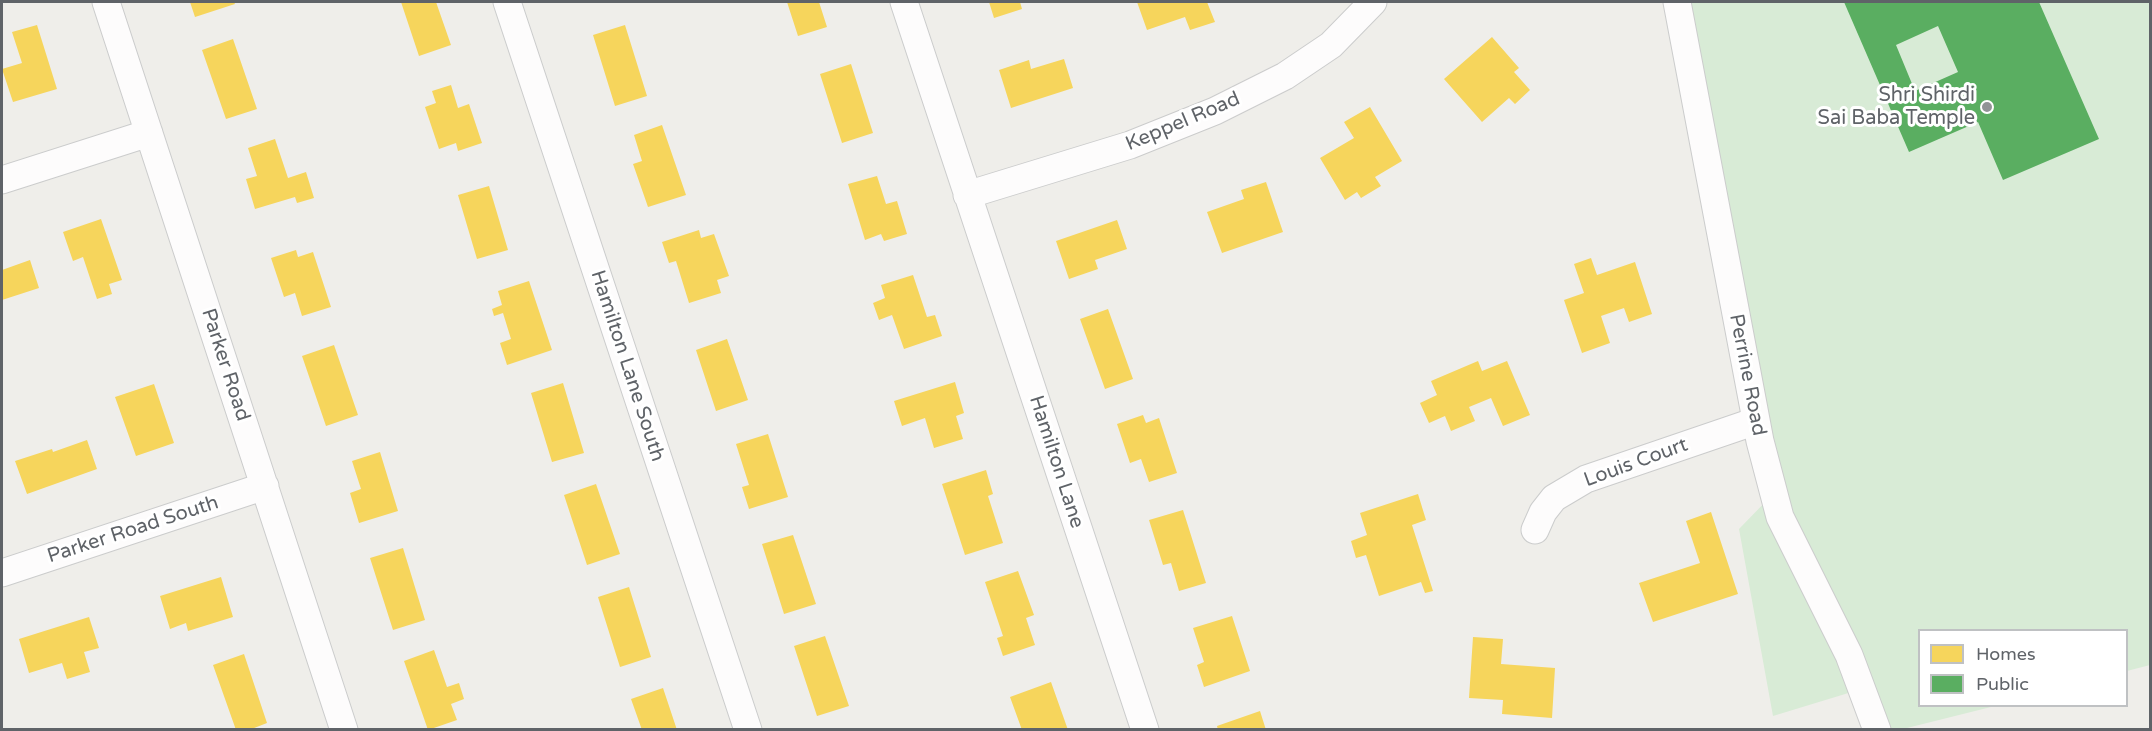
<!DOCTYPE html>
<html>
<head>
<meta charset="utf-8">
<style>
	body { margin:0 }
	#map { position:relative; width:2152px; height:731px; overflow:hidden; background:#efeeea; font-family:"Varela Round",sans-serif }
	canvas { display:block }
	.frame { position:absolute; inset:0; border:3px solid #5f6368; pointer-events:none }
	.legend { position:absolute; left:1918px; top:629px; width:210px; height:78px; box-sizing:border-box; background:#fff; border:2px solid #bfc1c3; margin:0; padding:8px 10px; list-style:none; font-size:18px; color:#5f6368 }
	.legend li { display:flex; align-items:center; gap:12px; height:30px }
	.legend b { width:30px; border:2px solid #bfc1c3 }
</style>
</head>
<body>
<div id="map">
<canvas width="2152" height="731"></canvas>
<div class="frame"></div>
<ul class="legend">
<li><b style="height:16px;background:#f6d55c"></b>Homes</li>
<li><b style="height:16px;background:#5aae61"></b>Public</li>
</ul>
</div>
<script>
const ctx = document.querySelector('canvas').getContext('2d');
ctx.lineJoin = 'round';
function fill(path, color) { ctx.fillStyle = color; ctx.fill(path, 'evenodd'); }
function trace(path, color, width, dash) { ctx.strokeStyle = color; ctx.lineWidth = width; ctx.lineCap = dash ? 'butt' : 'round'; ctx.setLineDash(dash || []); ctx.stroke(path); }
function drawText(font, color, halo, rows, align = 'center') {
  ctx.font = font + ' "Varela Round",sans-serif'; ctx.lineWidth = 6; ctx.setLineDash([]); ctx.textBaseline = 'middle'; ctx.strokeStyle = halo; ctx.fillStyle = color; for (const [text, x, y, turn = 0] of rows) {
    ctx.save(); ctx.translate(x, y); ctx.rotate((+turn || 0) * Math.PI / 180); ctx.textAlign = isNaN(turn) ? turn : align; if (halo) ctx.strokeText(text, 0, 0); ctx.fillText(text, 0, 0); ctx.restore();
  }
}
fill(new Path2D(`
	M1677,2h473v663l-23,6 -1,-41h-206v76h75l-92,23h-35l-13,-38 -82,25 -34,-187 33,-34z`), '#d8ebd6');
fill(new Path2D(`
	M190,2h44l1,2 -40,13z
	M401,2h35l15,43 -32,11z
	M787,2h32l8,25 -29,9z
	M989,2h31l2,7 -28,9z
	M1137,2h70l8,20 -25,8 -5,-13 -38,13z
	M37,25l20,64 -44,13 -11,-33 20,-6 -10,-31z
	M625,25l22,71 -32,10 -22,-71z
	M1492,37l27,31 -5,4 16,18 -15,14 -6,-6 -27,24 -38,-43z
	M233,39l24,70 -31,10 -24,-69z
	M1064,59l9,29 -62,20 -12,-38 30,-10 2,9z
	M851,64l22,69 -31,10 -22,-69z
	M451,85l7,23 11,-4 13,39 -24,8 -2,-8 -17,6 -14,-42 11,-4 -4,-12z
	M1370,107l32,54 -27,16 6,9 -20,12 -4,-6 -12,8 -25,-42 34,-20 -10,-16z
	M662,125l24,70 -38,12 -15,-43 9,-3 -8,-26z
	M275,139l13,39 18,-6 8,26 -17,5 -2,-6 -40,12 -9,-30 11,-3 -9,-28z
	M877,176l9,28 11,-3 10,33 -23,7 -3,-7 -16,6 -17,-56z
	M1266,182l17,50 -61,21 -15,-41 37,-13 -3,-9z
	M489,186l19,64 -31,9 -19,-64z
	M101,219l21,61 -13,4 3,10 -15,5 -14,-42 -10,4 -10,-29z
	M1117,220l10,29 -32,11 3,9 -29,10 -13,-38z
	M699,230l2,8 13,-4 15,42 -12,4 4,13 -32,10 -13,-42 -7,2 -7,-21z
	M296,250l2,7 15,-5 18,55 -29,9 -7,-23 -11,4 -13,-39z
	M1591,258l6,17 38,-13 17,52 -23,8 -5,-14 -23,8 9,27 -28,10 -18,-53 20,-7 -10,-29z
	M30,260l9,28 -37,12v-30z
	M913,275l14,42 8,-2 7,21 -38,13 -12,-34 -13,5 -6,-17 12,-5 -4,-13z
	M529,281l23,69 -45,15 -7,-22 11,-4 -8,-26 -9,3 -2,-7 10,-4 -4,-14z
	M1108,309l25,70 -28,10 -25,-70z
	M727,339l21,61 -32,11 -20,-61z
	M334,345l24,70 -32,11 -24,-70z
	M1478,361l4,10 25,-10 23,54 -27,11 -12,-28 -22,9 6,14 -24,10 -6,-15 -16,7 -9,-20 17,-8 -6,-14z
	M955,382l9,31 -8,3 7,23 -29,9 -9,-30 -23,8 -8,-25z
	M563,383l21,70 -32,9 -21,-69z
	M154,384l20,59 -38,13 -21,-59z
	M1143,415l3,8 13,-5 18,55 -28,9 -8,-23 -11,4 -13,-39z
	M768,434l20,63 -39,12 -7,-22 7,-2 -13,-41z
	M87,440l10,29 -70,25 -12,-33 37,-12 1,3z
	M380,452l18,59 -39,12 -9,-30 11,-4 -9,-28z
	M986,470l7,24 -5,2 15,47 -38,12 -23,-71z
	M596,484l24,70 -33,11 -23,-70z
	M1418,494l8,26 -14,5 21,66 -8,2 -4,-11 -42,14 -13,-41 -10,3 -5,-17 16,-6 -7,-22z
	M1183,510l23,73 -27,8 -8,-28 -8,2 -14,-45z
	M1711,512l27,82 -85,28 -14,-39 61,-20 -14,-42z
	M793,535l23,69 -32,10 -22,-70z
	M403,548l22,72 -32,10 -23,-72z
	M1018,571l16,44 -8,3 9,27 -32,11 -6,-18 6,-2 -18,-54z
	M221,577l12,40 -45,14 -2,-8 -16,6 -10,-33z
	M629,587l22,70 -31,10 -22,-70z
	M1232,616l18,55 -46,16 -7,-22 7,-3 -11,-34z
	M89,617l10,31 -15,4 6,20 -23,7 -5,-16 -33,10 -10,-34z
	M825,636l24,70 -32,10 -23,-70z
	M1473,637l30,2 -2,25 54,4 -3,50 -50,-4 1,-14 -34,-2z
	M434,650l13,37 12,-4 5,16 -13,5 6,16 -29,10 -24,-69z
	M244,654l23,69 -18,7h-13l-23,-65z
	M1051,682l17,48h-46l-12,-33z
	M663,688l14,42h-35l-11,-31z
	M1260,711l6,19h-48l-1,-4z`), '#f6d55c');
fill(new Path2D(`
	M1844,2h195l60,137 -96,41 -25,-58 -69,30zM1938,26l20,46 -43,19 -19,-46z`), '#5aae61');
const minor = new Path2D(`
	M106,2l238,728
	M507,2l241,728
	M904,2l241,728
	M1677,2l83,439 20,76 69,138 28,75
	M2,180l147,-47
	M967,195l163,-50 85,-34 70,-35 46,-31 42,-43
	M1535,530l8,-18 11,-14 32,-19 170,-58
	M2,573l263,-87`);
trace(minor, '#cbcccc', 29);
trace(minor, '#fdfcfc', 27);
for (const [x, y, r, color] of [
	[1987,107,6,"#919496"]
]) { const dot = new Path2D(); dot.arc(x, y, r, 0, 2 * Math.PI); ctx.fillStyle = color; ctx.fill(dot); trace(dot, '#fff', 2); }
drawText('20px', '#5f6368', '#fff', [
	["Shri Shirdi",1975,96],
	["Sai Baba Temple",1975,119]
], 'right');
drawText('20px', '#5f6368', '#fff', [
	["Keppel Road",1183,122,-23],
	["Parker Road",225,365,72],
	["Hamilton Lane South",627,366,72],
	["Perrine Road",1747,375,79],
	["Hamilton Lane",1056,462,72],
	["Louis Court",1636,463,-20],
	["Parker Road South",133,530,-18]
]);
</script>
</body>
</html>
